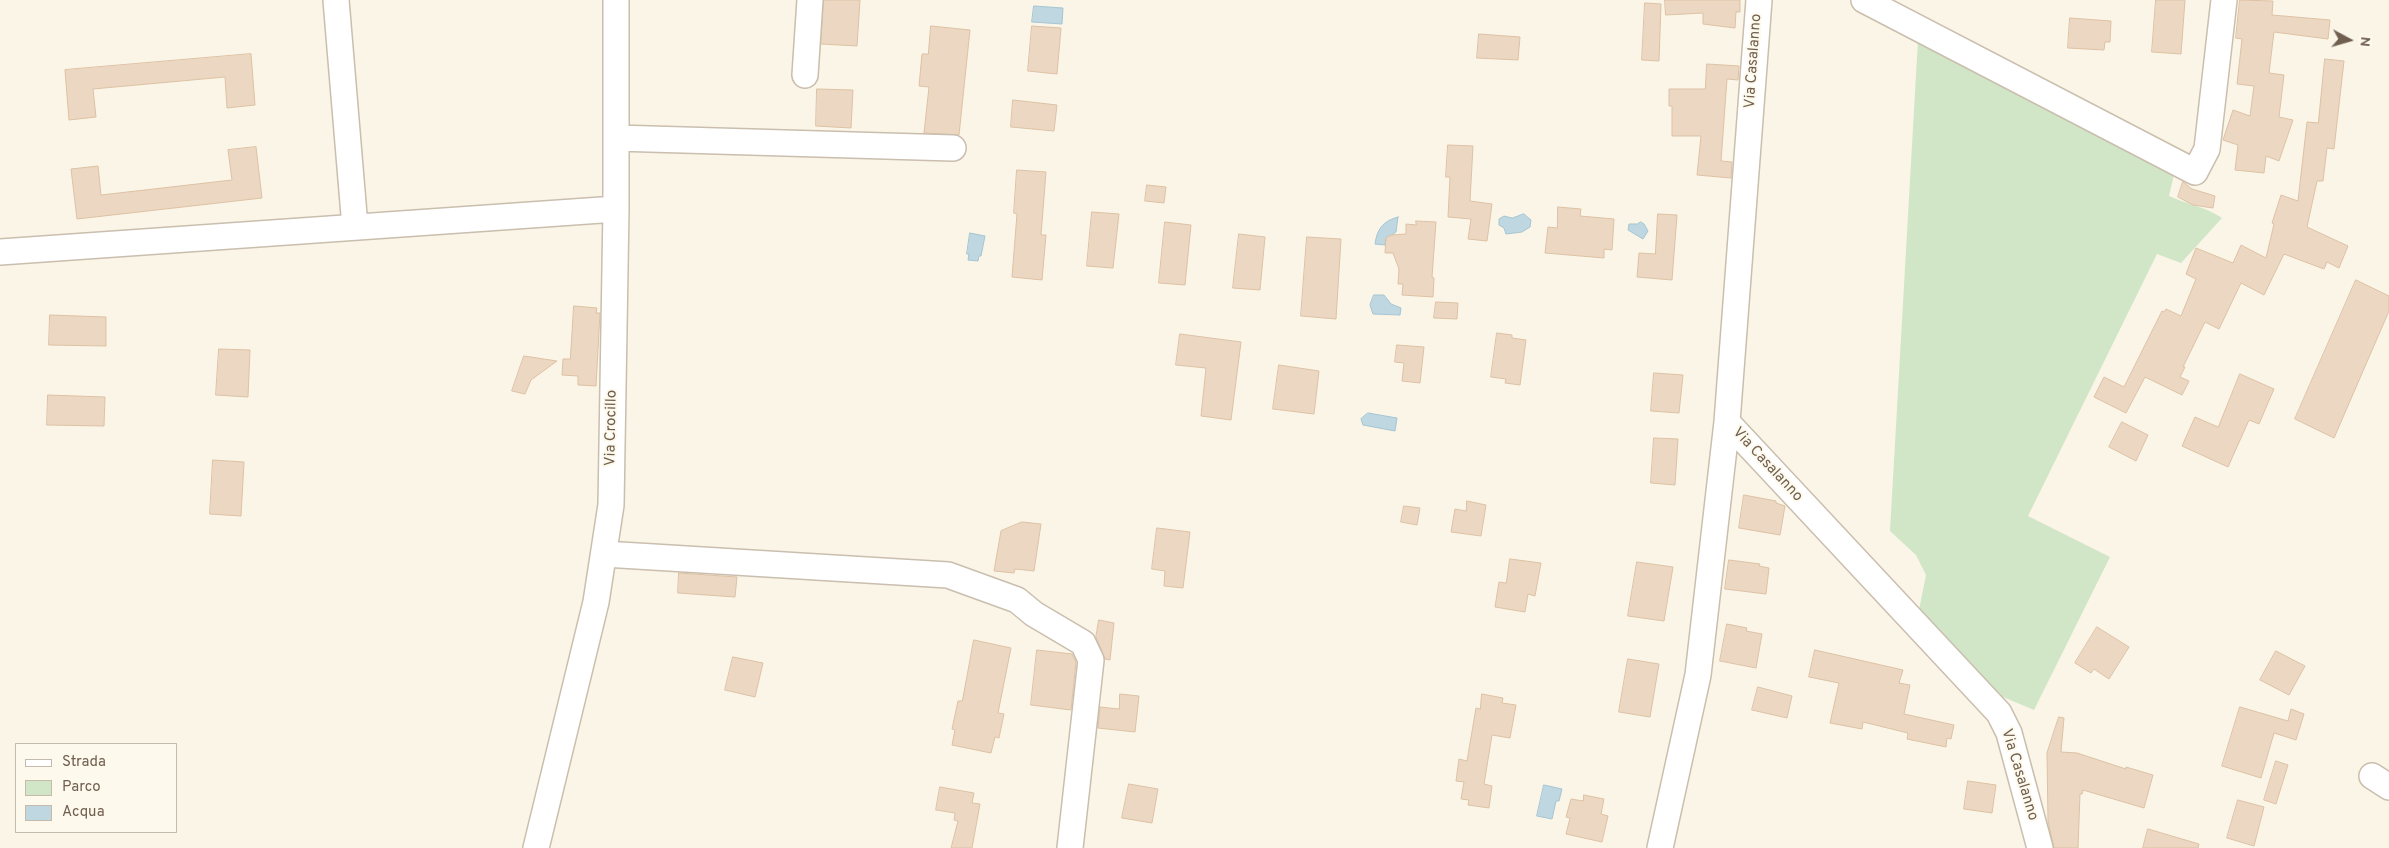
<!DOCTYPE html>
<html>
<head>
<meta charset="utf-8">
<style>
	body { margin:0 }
	#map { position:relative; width:2389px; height:848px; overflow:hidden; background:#faf5e7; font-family:Overpass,sans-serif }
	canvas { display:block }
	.legend { position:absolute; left:15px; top:743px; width:162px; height:90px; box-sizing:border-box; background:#fdf9ed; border:1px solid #c5bbad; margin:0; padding:6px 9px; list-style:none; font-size:15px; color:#705f4e }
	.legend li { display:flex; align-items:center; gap:10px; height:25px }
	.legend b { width:25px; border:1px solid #c5bbad }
	.north { position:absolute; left:2324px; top:15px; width:50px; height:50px; -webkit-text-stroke:4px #fdf9ed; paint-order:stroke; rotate:96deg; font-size:14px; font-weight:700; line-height:20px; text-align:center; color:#705f4e }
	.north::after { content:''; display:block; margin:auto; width:18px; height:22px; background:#705f4e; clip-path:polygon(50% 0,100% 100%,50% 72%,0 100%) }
</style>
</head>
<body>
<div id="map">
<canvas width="2389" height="848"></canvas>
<ul class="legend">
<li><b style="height:6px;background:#fff"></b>Strada</li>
<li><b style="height:14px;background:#d0e6c7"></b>Parco</li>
<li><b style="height:14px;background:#bed7e1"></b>Acqua</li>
</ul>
<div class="north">N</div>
</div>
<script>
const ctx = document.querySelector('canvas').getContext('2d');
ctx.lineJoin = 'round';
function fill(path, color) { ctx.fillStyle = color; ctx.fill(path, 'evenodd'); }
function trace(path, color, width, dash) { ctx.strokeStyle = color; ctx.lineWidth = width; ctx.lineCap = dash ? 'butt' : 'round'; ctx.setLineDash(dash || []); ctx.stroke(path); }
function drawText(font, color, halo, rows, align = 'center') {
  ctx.font = font + ' Overpass,sans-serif'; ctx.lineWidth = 4; ctx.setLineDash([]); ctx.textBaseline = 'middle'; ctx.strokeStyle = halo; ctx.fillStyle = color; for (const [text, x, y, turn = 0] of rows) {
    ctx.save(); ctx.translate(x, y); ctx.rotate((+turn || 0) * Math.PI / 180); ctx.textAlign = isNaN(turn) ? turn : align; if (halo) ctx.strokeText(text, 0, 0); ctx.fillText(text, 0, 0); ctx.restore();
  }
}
fill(new Path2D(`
	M1918,40l257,130 -6,26c17,8 37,11 53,22l-41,45 -24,-9 -129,262 82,41 -76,153 -38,-16 -77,-84 7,-35 -10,-20 -26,-24z`), '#d0e6c7');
const water = new Path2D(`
	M1034,6l29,2 -1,16 -30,-2z
	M1524,214l7,6 -1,7 -8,5 -16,2 -2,-6 -5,-3v-6l5,-3 8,2z
	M1398,217l-2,15 -10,7 -1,6 -10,-1c2,-15 8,-23 23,-27z
	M1641,222l3,2 4,7 -5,8 -15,-9 1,-6h8z
	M970,233l15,3 -4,20h-2l-1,5 -10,-1 1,-6h-2z
	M1374,295h10l7,9 10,4 -1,7 -27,-1 -3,-9z
	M1368,413l29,5 -2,13 -32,-6 -2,-6z
	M1544,785l18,4 -3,12h-3l-4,18 -15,-3z`);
fill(water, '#bed7e1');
trace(water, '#a5c5d2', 1);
const building = new Path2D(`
	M824,0h36l-3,46 -36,-2z
	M1665,0h75v12h-4l-1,16 -32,-4v-11l-37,2z
	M2156,0h29l-4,54 -29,-2z
	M2240,0l33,1 -1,14 58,5 -2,19 -54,-7 -5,41 15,2 -5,42 14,3 -14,41 -13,-5 -2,17 -29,-3 3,-25 -15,-5 10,-30 17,6 4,-30 -17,-2 5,-45 -6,-1z
	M1645,3l16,1 -2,57 -17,-1z
	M2070,18l41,3 -1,21h-5l-1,8 -36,-2z
	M931,26l39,4 -11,105 -35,-2 5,-46 -10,-1 3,-32h6z
	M1032,26l29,2 -4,46 -29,-3z
	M1479,34l41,3 -2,23 -41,-2z
	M251,54l4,51 -28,3 -2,-31 -132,12 3,28 -27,3 -4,-50z
	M2325,59l19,2 -10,88 -7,-1 -4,33h-6l-10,46 41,19 -9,22 -12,-6 -3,7 -40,-15 -20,41 -23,-12 -22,46 -14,-7 -22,45h2l-5,10 9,4 -7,14 -37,-18 -19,36 -32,-16 10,-20 20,10 38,-76 2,1 2,-3 15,7 15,-37 -10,-5 10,-26 37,15 8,-18 25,13 8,-34 -2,-1 9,-28 17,6 9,-79 11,1z
	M1707,64l32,2 -1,14 -11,-1 -6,82 11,1 -1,16 -34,-3 4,-39h-29v-30h-3v-17h36z
	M817,89l36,1 -2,38 -35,-2z
	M1013,100l44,5 -3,26 -43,-4z
	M1448,145l25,1 -3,55 22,3 -5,37 -19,-2 3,-20 -23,-2 2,-40h-4z
	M256,147l6,51 -185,21 -6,-50 27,-3 3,29 131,-15 -4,-30z
	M1017,170l29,2 -5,63h5l-4,45 -30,-3 5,-63 -3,-1z
	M2183,182l9,7 23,7 -2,12 -20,-3 -15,-8z
	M1147,185l19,2 -2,16 -19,-2z
	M1558,207l23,2 -1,7 34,3 -2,31 -8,-1v9l-59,-5 3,-26 9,1z
	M1092,212l27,2 -6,54 -26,-2z
	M1658,214l19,1 -5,65 -35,-3 2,-24 16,1z
	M1416,221l20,1 -4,55 2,1 -1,19 -31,-2 1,-11h-5l1,-15 -6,-16h-8l1,-15 5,-3 15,-1v-10l10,1z
	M1165,222l26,3 -6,60 -26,-2z
	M1239,234l26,3 -5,53 -27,-2z
	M1307,237l34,2 -5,80 -35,-3z
	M2356,280l33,16v15l-55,127 -39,-19z
	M1436,302l22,1 -1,16 -23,-1z
	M574,306l23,2 -1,5h4l-4,73 -18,-1v-9l-16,-1 1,-16h7z
	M50,315l56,2v29l-57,-1z
	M1497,333l15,2v3l14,2 -6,45 -15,-2 1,-4 -15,-2z
	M1180,334l61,8 -10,78 -30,-4 5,-48 -30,-3z
	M1397,345l27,2 -4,36 -18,-2 2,-18 -9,-1z
	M219,349l31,1 -2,47 -32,-2z
	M524,356l33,5 -26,19 -6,14 -13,-3z
	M1279,365l40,6 -5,43 -41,-5z
	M1654,373l29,2 -4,38 -28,-2z
	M2240,374l34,15 -15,35 -10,-4 -21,47 -46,-21 13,-29 23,10z
	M48,395l57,2 -1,29 -57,-1z
	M2122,422l26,13 -12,26 -27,-14z
	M1654,438l24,1 -3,46 -24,-2z
	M213,460l31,2 -3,54 -31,-2z
	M1744,495l32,6v2l9,3 -5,29 -41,-7z
	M1467,501l19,4 -5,31 -30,-4 4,-23 11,2z
	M1404,506l16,2 -3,17 -16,-3z
	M1022,522l19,2 -7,47 -19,-2 -1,4 -20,-2 7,-40z
	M1157,528l33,4 -7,56 -19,-2 1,-15 -13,-2z
	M1510,559l31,4 -6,33 -7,-2 -3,18 -30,-5 4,-25 7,1z
	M1729,560l31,4 -1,2 10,2 -3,26 -41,-5z
	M1637,562l36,5 -9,54 -36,-5z
	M679,573l58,4 -2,20 -57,-4z
	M1099,620l15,3 -4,37 -5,-1 -9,-22z
	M1727,624l20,4 -1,3 16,3 -6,34 -36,-7z
	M2097,627l32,20 -20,32 -15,-10 -3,4 -16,-10z
	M974,640l37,8 -13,65 6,1 -5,24 -4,-1 -4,16 -39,-8 3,-15 -3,-1 6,-28h4z
	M1037,650l35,4 4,8 -5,48 -40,-5z
	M1815,650l88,20 -4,13 11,2 -6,29 50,11 -3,14 -4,-1 -1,9 -39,-8 1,-6 -45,-11 -1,7 -32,-6 9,-40 -30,-6z
	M2276,651l29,15 -16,29 -29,-15z
	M733,657l30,6 -8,34 -30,-7z
	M1628,659l31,5 -9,53 -31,-5z
	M1758,687l34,9 -5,22 -35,-8z
	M1120,694l19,2 -4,36 -37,-4 2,-21 19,2z
	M1482,694l21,4 -1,5 14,2 -6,33 -18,-3 -8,49 8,2 -3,22 -21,-3 1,-5 -8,-1 3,-17 -8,-1 3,-22 8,2 9,-53 4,1z
	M2240,707l48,14 3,-12 13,5 -8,26 -22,-7 -13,45 -39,-12z
	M2059,717l5,1 -3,34 16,1 49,16v-2l27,8 -9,33 -61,-18 -1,4h-2l-2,54h-24l-6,-27 -1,-68z
	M2276,761l12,4 -12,39 -12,-4z
	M1968,781l28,4 -4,28 -28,-4z
	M1129,784l29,5 -6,34 -30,-5z
	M940,787l34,6 -2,10 8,1 -8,44h-21l7,-27 -4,-1 1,-7 -19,-3z
	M1584,795l20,4 -3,15 7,2 -6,26 -36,-8 4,-16 -4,-1 5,-18 12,2z
	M2238,800l26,7 -10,39 -27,-8z
	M2148,829l51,15 -1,4h-55z`);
fill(building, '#ecd8c2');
trace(building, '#ddc1a4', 1);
const minor = new Path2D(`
	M336,0l19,227
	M1759,0l-32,422 272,291 10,20 31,115
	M1864,0l331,172 12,-23 17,-149
	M805,75l5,-75
	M616,138l337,10
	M0,252l616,-43
	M604,554l344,21 69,25 17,14 49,29 8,17 -21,188
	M2372,776l17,11
	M536,848l60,-246 15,-97 5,-296v-209
	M1660,848l38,-173 29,-253`);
trace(minor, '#cabeae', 28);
trace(minor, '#fff', 25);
drawText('15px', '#705f4e', '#fdf9ed', [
	["Via Casalanno",1754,61,-86],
	["Via Crocillo",612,428,-89],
	["Via Casalanno",1767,465,47],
	["Via Casalanno",2019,775,73]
]);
</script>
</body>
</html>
